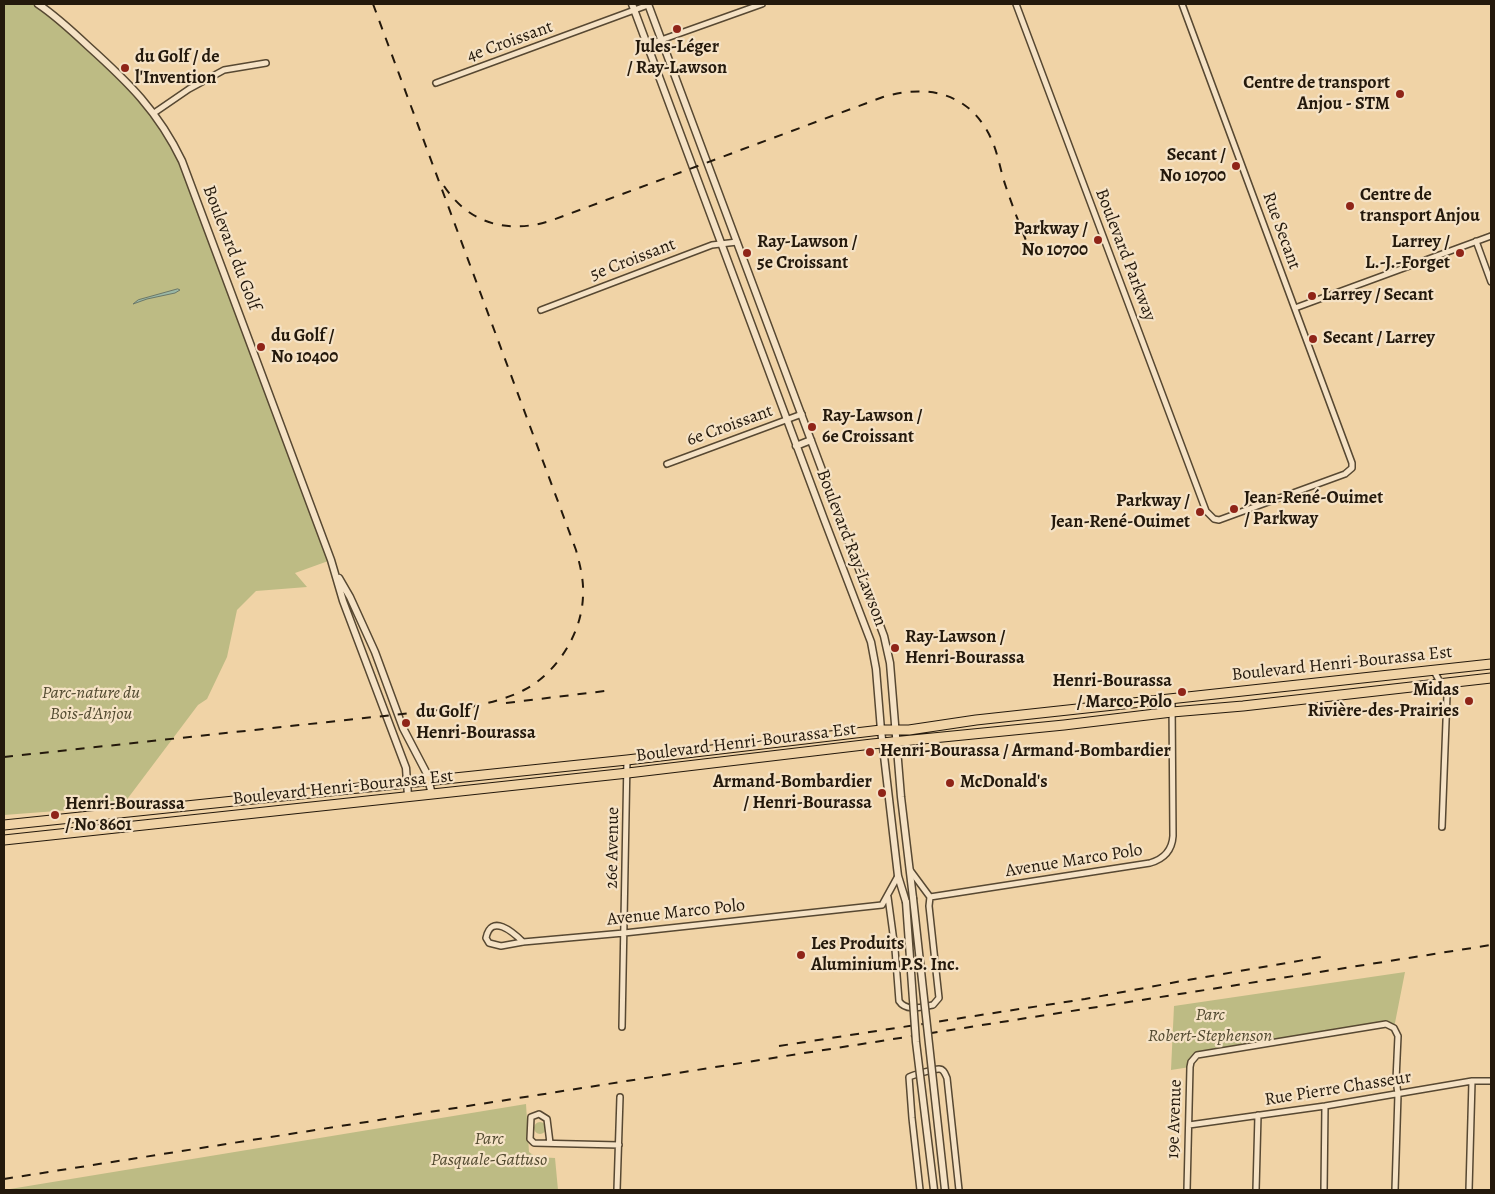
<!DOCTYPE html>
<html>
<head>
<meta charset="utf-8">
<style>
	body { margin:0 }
	#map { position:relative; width:1495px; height:1194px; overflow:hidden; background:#f0d3a6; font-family:Alegreya,serif }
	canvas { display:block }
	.frame { position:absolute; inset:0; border:5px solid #24190c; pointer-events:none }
</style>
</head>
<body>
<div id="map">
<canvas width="1495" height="1194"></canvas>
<div class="frame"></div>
</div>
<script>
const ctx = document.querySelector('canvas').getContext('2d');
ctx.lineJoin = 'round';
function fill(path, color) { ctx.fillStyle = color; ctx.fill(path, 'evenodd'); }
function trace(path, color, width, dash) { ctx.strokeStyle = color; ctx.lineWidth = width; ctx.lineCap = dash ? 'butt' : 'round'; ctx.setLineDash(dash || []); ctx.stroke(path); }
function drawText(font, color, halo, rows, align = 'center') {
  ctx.font = font + ' Alegreya,serif'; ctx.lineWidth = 4.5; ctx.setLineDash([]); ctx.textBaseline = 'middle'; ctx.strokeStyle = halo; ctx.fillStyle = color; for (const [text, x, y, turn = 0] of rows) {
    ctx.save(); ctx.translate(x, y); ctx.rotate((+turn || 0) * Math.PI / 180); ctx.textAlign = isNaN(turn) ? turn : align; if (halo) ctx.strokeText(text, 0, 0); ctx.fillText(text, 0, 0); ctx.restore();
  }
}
fill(new Path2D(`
	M4,4h34l93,81 44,61 156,414 -36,13 12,14 -51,4 -19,19 -10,47 -20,42 -9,6 -76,101 -118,9z
	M1405,972l-11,56 -4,-3 -190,28 -10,14 -19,3 3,-64z
	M526,1104l3,48 7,5 19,1 3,32h-554z
	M534 1128a6 6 0 1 1 12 0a6 6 0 1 1-12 0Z`), '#bdbb84');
const water = new Path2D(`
	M178,289l2,1 -5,3 -28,6 -14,5 5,-4z`);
fill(water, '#9ab8a7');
trace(water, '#6b7869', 1);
const minor = new Path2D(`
	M1016,4l190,507 8,8 5,1 126,-46 7,-6v-5l-170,-459
	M647,45l115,-41
	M436,83l212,-78
	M154,113l35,-24 35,-19 42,-7
	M1476,241l15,41
	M1295,308l196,-72
	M541,310l171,-65 25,-3
	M667,464l135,-50
	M1434,671l13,24 -5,132
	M888,897l7,52 4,52c7,11 23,6 34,4l6,-7 -10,-92 1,-9 -20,-27
	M930,897l220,-34c14,-4 22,-12 23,-27l-1,-136
	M523,942c-10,-10 -32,-29 -37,-4l3,5 12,3 22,-4 101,-9 258,-28 16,-29
	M622,1027l5,-267
	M1189,1125l136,-19 147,-25h19
	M550,1143l-3,-24 -8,-5 -8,3 -1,22 4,4 85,2
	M617,1190l3,-93
	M920,1190l-8,-72 -3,-41c4,-2 25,-8 30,-8 5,0 6,5 8,9l12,112
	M1187,1190l3,-123 1,-5 6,-7 189,-31 8,4 4,8 -2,44 2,14 -3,96
	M1256,1190l2,-75
	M1324,1190l1,-84
	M1469,1190l3,-109`);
const tertiary = new Path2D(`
	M38,4c18,12 34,27 50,42 40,36 70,65 94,115l149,399 12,41 63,167 2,28
	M632,4l192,515 47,123 5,27 5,61 17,146 8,26
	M648,4l236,632 6,27 11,134 12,101
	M796,446l15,-6
	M339,578l11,19 25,55 28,76 23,44 6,22`);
const primary = new Path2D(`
	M4,825l623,-65 254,-30h28l67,-10 515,-56
	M4,840l624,-67 244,-29 192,-19 108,-13 71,-6 248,-28`);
trace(minor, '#574832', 8);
trace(tertiary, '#574832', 9);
trace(primary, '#24190c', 11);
trace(minor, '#f5e2c5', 5);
trace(tertiary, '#f5e2c5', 6);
trace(primary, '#f0d3a6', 9);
trace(new Path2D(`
	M373,4l203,546c4,15 8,30 7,46 -1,37 -26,77 -59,94 -17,9 -36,13 -55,17
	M444,186c25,38 64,48 106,35l333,-124c47,-14 90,-3 110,46 6,15 8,30 13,44 7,21 15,41 23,61
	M506,703l107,-13
	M4,757l472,-51
	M779,1046l306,-47 97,-18 139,-24
	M4,1179l1487,-234`), '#24190c', 2, [9, 9]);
const tertiaryBridge = new Path2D(`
	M913,898l32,292
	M906,902l10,140 18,148`);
trace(tertiaryBridge, '#574832', 9, []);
trace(tertiaryBridge, '#f5e2c5', 6);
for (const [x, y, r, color] of [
	[677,29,5,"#8f2418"],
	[125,68,5,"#8f2418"],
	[1400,94,5,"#8f2418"],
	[1236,166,5,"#8f2418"],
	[1350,206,5,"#8f2418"],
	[1098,240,5,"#8f2418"],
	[747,253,5,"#8f2418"],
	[1460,253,5,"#8f2418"],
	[1312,296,5,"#8f2418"],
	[1313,339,5,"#8f2418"],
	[261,347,5,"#8f2418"],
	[812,427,5,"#8f2418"],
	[1234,509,5,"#8f2418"],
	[1200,512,5,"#8f2418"],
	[895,648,5,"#8f2418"],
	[1182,692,5,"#8f2418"],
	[1469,701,5,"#8f2418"],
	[406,723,5,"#8f2418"],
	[870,752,5,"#8f2418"],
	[950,783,5,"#8f2418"],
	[882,793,5,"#8f2418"],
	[55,815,5,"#8f2418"],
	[801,955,5,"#8f2418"]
]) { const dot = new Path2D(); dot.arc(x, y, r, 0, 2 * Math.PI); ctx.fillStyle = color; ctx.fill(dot); trace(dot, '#f5e2c5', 2); }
drawText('18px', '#24190c', '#f5e2c5', [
	["4e Croissant",510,42,-20],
	["Rue Secant",1281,231,70],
	["Boulevard du Golf",231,248,69],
	["Boulevard Parkway",1125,255,69],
	["5e Croissant",633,260,-21],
	["6e Croissant",730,426,-20],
	["Boulevard Ray-Lawson",851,548,69],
	["Boulevard Henri-Bourassa Est",1342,664,-6],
	["Boulevard Henri-Bourassa Est",746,743,-7],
	["Boulevard Henri-Bourassa Est",343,788,-6],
	["26e Avenue",613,848,-89],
	["Avenue Marco Polo",1074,861,-9],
	["Avenue Marco Polo",676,913,-6],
	["Rue Pierre Chasseur",1338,1089,-9],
	["19e Avenue",1175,1119,-88]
]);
drawText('bold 18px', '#24190c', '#f5e2c5', [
	["Jules-Léger",677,48,"center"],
	["/ Ray-Lawson",677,69,"center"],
	["du Golf / de",135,58],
	["l'Invention",135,79],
	["Centre de transport",1390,84,"right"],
	["Anjou - STM",1390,105,"right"],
	["Secant /",1226,156,"right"],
	["No 10700",1226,177,"right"],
	["Centre de",1360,196],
	["transport Anjou",1360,217],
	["Parkway /",1088,230,"right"],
	["No 10700",1088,251,"right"],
	["Ray-Lawson /",757,243],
	["5e Croissant",757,264],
	["Larrey /",1450,243,"right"],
	["L.-J.-Forget",1450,264,"right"],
	["Larrey / Secant",1322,296],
	["du Golf /",271,337],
	["No 10400",271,358],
	["Secant / Larrey",1323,339],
	["Ray-Lawson /",822,417],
	["6e Croissant",822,438],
	["Jean-René-Ouimet",1244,499],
	["/ Parkway",1244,520],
	["Parkway /",1190,502,"right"],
	["Jean-René-Ouimet",1190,523,"right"],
	["Ray-Lawson /",905,638],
	["Henri-Bourassa",905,659],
	["Henri-Bourassa",1172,682,"right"],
	["/ Marco-Polo",1172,703,"right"],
	["Midas",1459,691,"right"],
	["Rivière-des-Prairies",1459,712,"right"],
	["du Golf /",416,713],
	["Henri-Bourassa",416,734],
	["Henri-Bourassa / Armand-Bombardier",880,752],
	["Armand-Bombardier",872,783,"right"],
	["/ Henri-Bourassa",872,804,"right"],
	["McDonald's",960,783],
	["Henri-Bourassa",65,805],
	["/ No 8601",65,826],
	["Les Produits",811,945],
	["Aluminium P.S. Inc.",811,966]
], 'left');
drawText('italic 18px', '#524a30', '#f5e2c5', [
	["Parc-nature du",91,694],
	["Bois-d'Anjou",91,715],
	["Parc",1210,1016],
	["Robert-Stephenson",1210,1037],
	["Parc",489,1140],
	["Pasquale-Gattuso",489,1161]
]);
</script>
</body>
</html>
